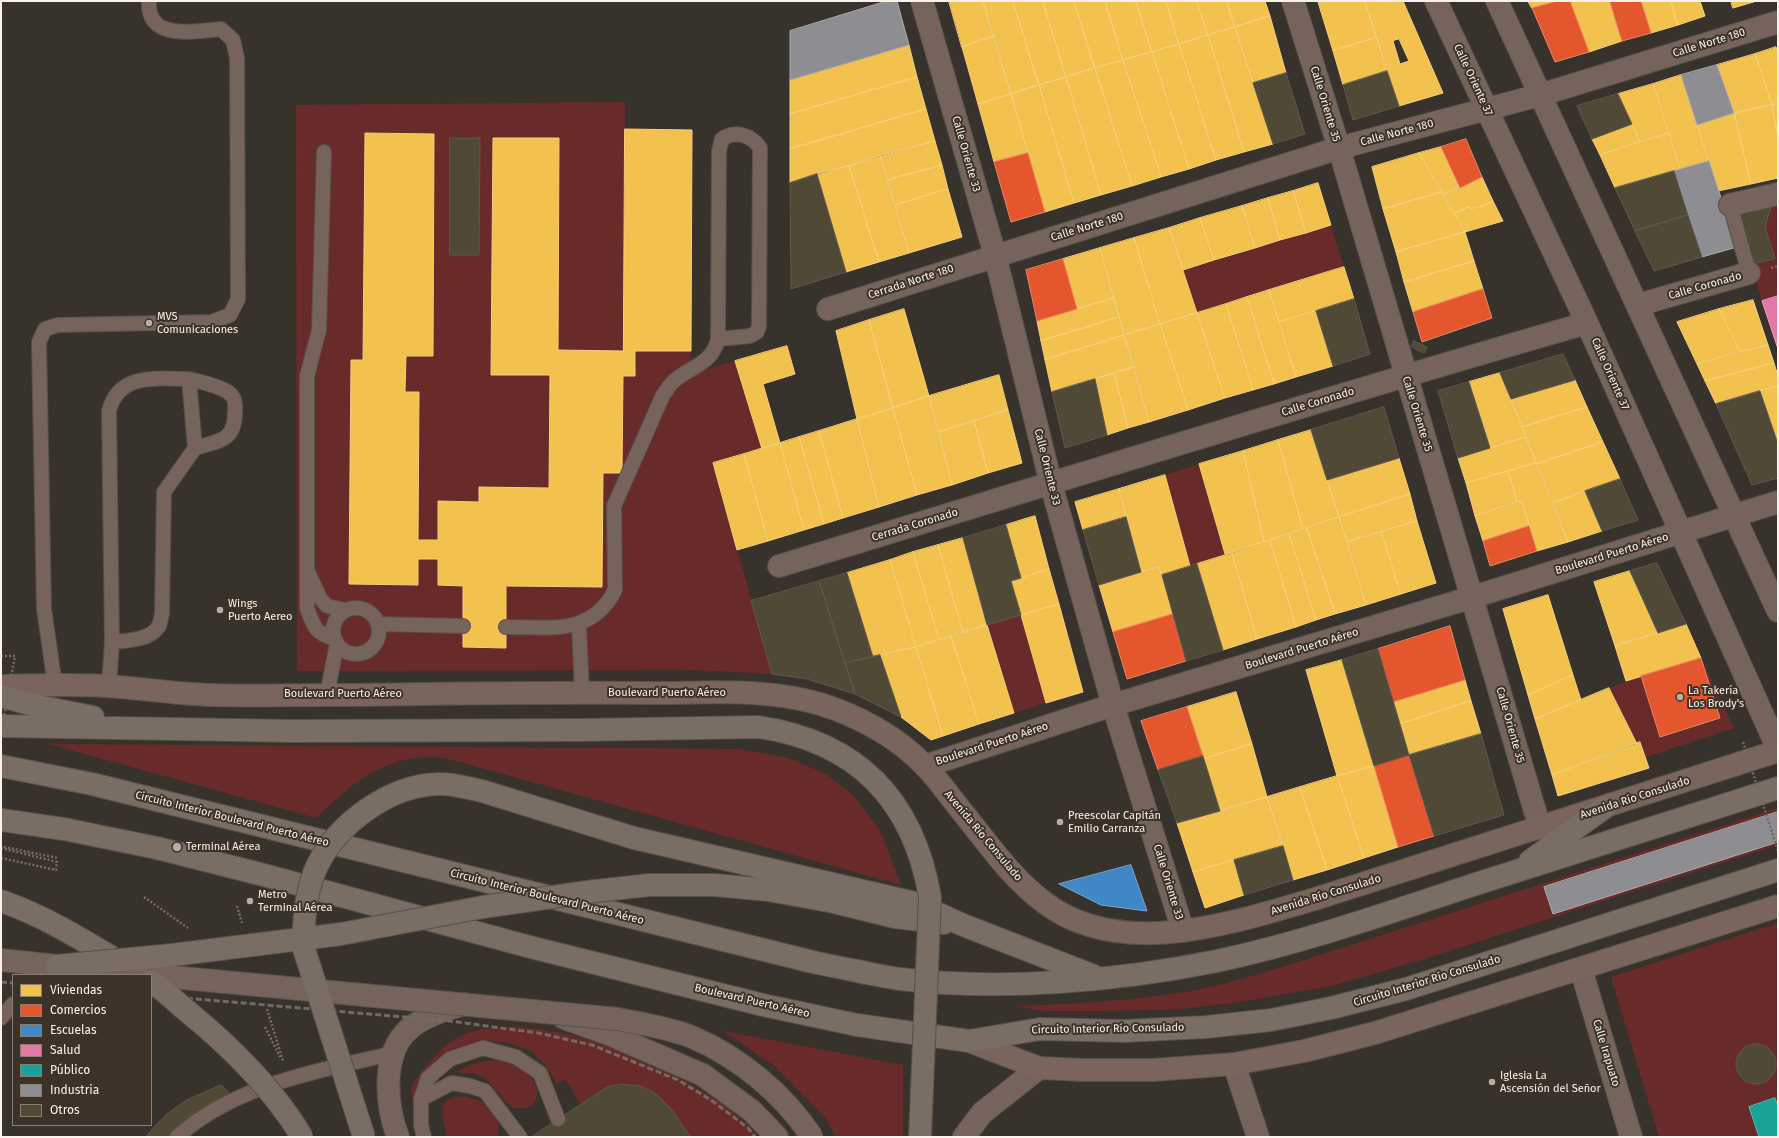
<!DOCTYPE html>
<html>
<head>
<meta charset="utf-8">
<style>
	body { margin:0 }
	#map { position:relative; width:1779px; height:1138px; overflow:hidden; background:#38322c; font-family:"Fira Sans",sans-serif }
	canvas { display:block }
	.frame { position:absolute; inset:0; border:2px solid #f9f2ea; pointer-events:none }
	.legend { position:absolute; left:12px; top:974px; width:140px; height:152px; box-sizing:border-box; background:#3d3227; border:1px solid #887f75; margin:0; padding:5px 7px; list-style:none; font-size:12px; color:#f9f2ea }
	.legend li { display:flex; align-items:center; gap:8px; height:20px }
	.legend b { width:20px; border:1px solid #887f75 }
</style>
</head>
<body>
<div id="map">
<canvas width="1779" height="1138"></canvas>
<div class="frame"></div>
<ul class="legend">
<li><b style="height:11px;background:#f2c14e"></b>Viviendas</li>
<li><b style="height:11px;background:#e4572e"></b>Comercios</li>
<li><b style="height:11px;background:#3f88c5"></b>Escuelas</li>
<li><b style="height:11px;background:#e377a8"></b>Salud</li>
<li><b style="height:11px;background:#17a398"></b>Público</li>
<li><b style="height:11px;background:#8d8d92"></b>Industria</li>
<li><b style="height:11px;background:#504936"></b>Otros</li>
</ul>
</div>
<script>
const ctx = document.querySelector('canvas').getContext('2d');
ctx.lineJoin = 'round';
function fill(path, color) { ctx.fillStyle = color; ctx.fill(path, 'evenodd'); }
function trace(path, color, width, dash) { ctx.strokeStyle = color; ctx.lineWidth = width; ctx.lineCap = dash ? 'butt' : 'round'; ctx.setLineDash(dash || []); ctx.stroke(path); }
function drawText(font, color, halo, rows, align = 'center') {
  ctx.font = font + ' "Fira Sans",sans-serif'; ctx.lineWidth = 4; ctx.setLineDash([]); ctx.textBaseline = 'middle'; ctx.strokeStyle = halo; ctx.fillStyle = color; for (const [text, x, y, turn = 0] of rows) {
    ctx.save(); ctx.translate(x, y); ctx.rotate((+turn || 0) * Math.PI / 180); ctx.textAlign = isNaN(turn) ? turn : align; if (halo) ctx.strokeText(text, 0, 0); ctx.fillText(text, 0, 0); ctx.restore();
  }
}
fill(new Path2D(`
	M625,102l-2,248 68,1 -2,23 46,-13 27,88 -49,14 59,211 -78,-4 -397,1 -1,-566z
	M1778,199v97l-16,5 -11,-37 24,-5 -10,-32 8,-27z
	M1331,225l13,42 -147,46 -14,-43z
	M1199,464l26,90 -35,12 -25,-91z
	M1021,615l25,88 -32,10 -27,-88z
	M1701,658l33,70 -88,29 -5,-15 -4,2 -28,-56 32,-12 19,61 60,-18z
	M49,744l690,5 49,9 38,16 28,22 26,34 21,55 -441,-123c-10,-2 -21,-6 -31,-5 -50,1 -79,29 -113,61z
	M1778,808v4l-234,75 234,-45v3l-360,116 -87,25 -98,17 -53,6 -76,2h-58l-32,-5c57,-2 115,-5 172,-14 36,-6 71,-18 106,-28z
	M1778,923v214h-119l-48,-160z
	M513,1026c25,3 51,6 75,14 59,19 129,50 171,97h-68c-16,-23 -31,-49 -61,-52 -8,-1 -16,-1 -24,3 -9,4 -17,11 -26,16l-15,-25 -8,5 -12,-19 -14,-14 -25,-9 -22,-1 -23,6 -18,10 -25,32 -5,17 -2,-19c14,-21 29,-41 52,-52 15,-7 34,-7 50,-9z
	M723,1031l180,34v72h-67l-10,-18 -50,-52z
	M496,1060c8,2 18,4 26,8 14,9 25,37 1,40 -19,3 -27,-24 -43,-32 -6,-3 -17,-3 -24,-4 13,-8 25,-10 40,-12z
	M463,1096l27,8 10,14 -3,19h-50l-5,-24 1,-8 8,-7z`), '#692b29');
const homes = new Path2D(`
	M949,1h34l11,35 -32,11z
	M983,1h30l26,84 -28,9z
	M1013,1h30l23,76 -27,8z
	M1043,1h31l21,67 -29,9z
	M1074,1h31l18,59 -28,8z
	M1105,1h31l16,51 -29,8z
	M1136,1h30l13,43 -27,8z
	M1166,1h31l11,34 -29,9z
	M1197,1h30l8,26 -27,8z
	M1227,1h38l5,15 -35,11z
	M1323,1h42l12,36 -44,14 -15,-49z
	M1365,1h38l40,92 -44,13zM1399,39l10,22 -9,3 -7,-23z
	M1528,1h30l-26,7z
	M1570,1h40l12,40 -33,11z
	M1641,1h30l7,24 -27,8z
	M1671,1h29l5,15 -27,9z
	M1731,1h26l-24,7z
	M1270,16l16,57 -33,10 -18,-56z
	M1235,27l38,117 -29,8 -36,-117z
	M1208,35l36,117 -28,8 -37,-116z
	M994,36l17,58 -33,10 -16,-57z
	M1377,37l10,34 -44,14 -10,-34z
	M1179,44l37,116 -27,9 -37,-117z
	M909,45l8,32 -127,37v-34z
	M1776,47l2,5v52l-6,1 -17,-51z
	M1152,52l37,117 -28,8 -38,-117z
	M1755,54l17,51 -38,8 -17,-48z
	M1123,60l38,117 -29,9 -37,-118z
	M1095,68l37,118 -31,9 -35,-118z
	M1681,75l28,86 -29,8 -27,-85z
	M917,77l9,32 -136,40v-35z
	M1066,77l35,118 -27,8 -35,-118z
	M1653,84l16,49 -29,9 -22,-48z
	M1039,85l35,118 -29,9 -34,-118z
	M1011,94l17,59 -34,9 -16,-58z
	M1778,104v33l-6,-32z
	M1772,105l6,32v41l-27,6 -17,-71z
	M926,109l9,32 -145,42v-34z
	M1734,113l17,71 -33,7 -21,-66z
	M1632,124l8,18 -40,13 -8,-16z
	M625,129l67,1 -1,221h-56v25h-12l-1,97h-19l-1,114 -96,-1v62l-43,-1v-61l-25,-1v-26h-20v26l-69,-1 2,-224h12l2,-227 69,1 -1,222h-27l-1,36h14l-1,148h20v-39l41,1v-15l70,1 1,-113h-59l2,-237h66l-1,212 65,1z
	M1669,133l11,36 -65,19 -15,-33z
	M935,141l7,24 -54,15 -8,-24z
	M1441,147l19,41 -17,7 -24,-42z
	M1419,153l23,39 -59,17 -11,-42z
	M880,156l29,97 -30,9 -30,-96z
	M942,165l6,24 -53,16 -7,-25z
	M849,166l30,96 -33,10 -29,-98z
	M1482,177l11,24 -8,4 -15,4 -1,-2 -15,6 -11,-18z
	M1318,183l13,42 -25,8 -13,-42z
	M948,189l14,48 -53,16 -14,-48z
	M1293,191l13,42 -26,7 -12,-42z
	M1442,192l23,40 -69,20 -13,-43z
	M1268,198l12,42 -25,8 -13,-42z
	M1493,201l10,20 -38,11 -11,-19 15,-6 1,2 15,-4z
	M1242,206l13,42 -41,12 -14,-42z
	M1200,218l14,42 -31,10 -14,-42z
	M1169,228l28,85 -37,11 -26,-86z
	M1465,232l9,29 -70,21 -8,-30z
	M1134,238l26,86 -36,11 -24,-87z
	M1100,248l14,50 -37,11 -14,-50z
	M1474,261l9,28 -70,23 -9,-30z
	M1344,267l10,32 -75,23 -10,-32z
	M1269,290l27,87 -22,7 -27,-87z
	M1247,297l27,87 -21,6 -27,-86z
	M1114,298l5,19 -78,24 -4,-20z
	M1753,300l15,45 -28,7 -21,-43z
	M1226,304l27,86 -28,8 -28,-85z
	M904,309l25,87 -36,12 -24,-88z
	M1719,309l21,43 -43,12 -20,-42z
	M1316,311l17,55 -37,11 -17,-55z
	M1197,313l28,85 -37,12 -28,-86z
	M1119,317l5,18 -79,25 -4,-19z
	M869,320l24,88 -36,11 -21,-88z
	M1160,324l28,86 -39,12 -25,-87z
	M1124,335l10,32 -82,25 -7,-32z
	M1768,345l6,18 -69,18 -8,-17z
	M787,346l8,28 -32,10 17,59 -18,6 -27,-88z
	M1774,363l4,13v10l-62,18 -11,-23z
	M1134,367l15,55 -21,6 -14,-55z
	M1114,373l14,55 -21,7 -12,-56z
	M1500,373l26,64 -36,11 -21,-66z
	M999,375l9,35 -69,22 -10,-36z
	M1575,380l12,27 -65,20 -11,-28z
	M1778,386v58l-18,-53z
	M929,396l23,89 -35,10 -24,-87z
	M1587,407l16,35 -66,22 -15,-37z
	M893,408l24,87 -38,12 -22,-88z
	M1008,410l14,53 -34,10 -14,-52z
	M857,419l22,88 -36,11 -24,-87z
	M974,421l14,52 -36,12 -13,-53z
	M1311,430l28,87 -36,12 -25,-89z
	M819,431l24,87 -19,6 -25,-87z
	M799,437l25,87 -20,6 -24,-87z
	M1526,437l10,26 -70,20 -8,-25z
	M1278,440l25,89 -39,13 -21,-91z
	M1603,442l17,37 -67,24 -16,-39z
	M780,443l24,87 -36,11 -24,-87z
	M1243,451l21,91 -39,12 -26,-90z
	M744,454l24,87 -31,9 -24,-87z
	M1399,458l11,36 -71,23 -12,-37z
	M1536,463l32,79 -31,9 -15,-50 -5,1 -9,-31z
	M1508,471l9,31 -42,14 -9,-33z
	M1165,475l25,91 -28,9 -3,-8 -18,5 -22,-83z
	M1119,489l7,28 -43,13 -8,-28z
	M1585,491l17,40 -34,11 -15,-39z
	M1410,494l7,27 -70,21 -8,-25z
	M1522,501l7,25 -46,15 -8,-25z
	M1035,516l14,53 -28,9 -15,-53z
	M1339,517l27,88 -31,9 -28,-86z
	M1417,521l19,62 -35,11 -20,-62z
	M1307,528l28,86 -19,6 -27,-86z
	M1381,532l20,62 -35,11 -19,-63z
	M1289,534l27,86 -20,7 -26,-87z
	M963,538l24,87 -24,8 -25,-88z
	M1270,540l26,87 -39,12 -25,-86z
	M938,545l25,88 -24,7 -26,-88z
	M913,552l26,88 -23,7 -26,-87z
	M1232,553l25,86 -34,11 -26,-86z
	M890,560l26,87 -43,10 -26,-84z
	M1159,567l14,47 -60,18 -14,-47z
	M1049,569l10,35 -38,11 -10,-34z
	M1630,571l28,62 -43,13 -21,-64z
	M1548,595l25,80 -45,20 -25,-86z
	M1059,604l24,88 -37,11 -25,-88z
	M1686,624l15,34 -75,23 -11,-35z
	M987,625l27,88 -35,11 -28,-88z
	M951,636l28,88 -36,12 -27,-89z
	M916,647l27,89 -12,4 -30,-23 -21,-62z
	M1342,660l32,106 -37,10 -31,-106z
	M1573,675l8,25 -46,19 -7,-24z
	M1465,680l6,21 -71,23 -7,-22z
	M1609,688l28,56 -85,31 -17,-56z
	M1236,692l16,52 -49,15 -16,-52z
	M1471,701l10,33 -72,21 -9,-31z
	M1640,742l9,26 -91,28 -6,-21z
	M1252,744l15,53 -47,14 -17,-52z
	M1374,766l24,81 -34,11 -27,-82z
	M1337,776l27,82 -37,12 -27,-83z
	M1300,787l27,83 -34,10 -26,-83z
	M1267,797l16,49 -90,26 -16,-49z
	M1234,860l10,35 -39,13 -12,-36z`);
fill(homes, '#f2c14e');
trace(homes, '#f4d07d', 1);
const shops = new Path2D(`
	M1558,1h12l19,51 -34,10 -23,-54z
	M1610,1h31l10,32 -29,8z
	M1466,139l16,38 -22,11 -19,-41z
	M1028,153l17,59 -34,10 -17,-60z
	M1063,259l14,50 -40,12 -11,-51z
	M1483,289l9,29 -70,24 -9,-30z
	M1529,526l8,25 -47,15 -7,-25z
	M1173,614l13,47 -59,18 -14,-47z
	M1450,626l15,54 -72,22 -15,-53z
	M1701,658l19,60 -60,19 -19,-61z
	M1187,707l16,49 -45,14 -17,-49z
	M1409,755l25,81 -36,11 -24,-81z`);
fill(shops, '#e4572e');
trace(shops, '#ea8666', 1);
const schools = new Path2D(`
	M1131,865l16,46 -46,-6 -42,-21z`);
fill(schools, '#3f88c5');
trace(schools, '#77a8d0', 1);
const health = new Path2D(`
	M1778,296v53l-16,-48z`);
fill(health, '#e377a8');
trace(health, '#ea9cbc', 1);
const public = new Path2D(`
	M1775,1098l3,9v30h-19l-10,-30z`);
fill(public, '#17a398');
trace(public, '#5bbbb1', 1);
const industry = new Path2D(`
	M887,1h10l12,44 -119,35v-49z
	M1717,65l17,48 -37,12 -16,-50z
	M1709,161l28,86 -35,10 -28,-86z
	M1778,812v30l-225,72 -9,-27z`);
fill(industry, '#8d8d92');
trace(industry, '#adabac', 1);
const building = new Path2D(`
	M1387,71l12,35 -46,14 -10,-35z
	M1286,73l19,61 -32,10 -20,-61z
	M1618,94l14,30 -40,15 -15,-33z
	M450,138h30l-1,117h-29z
	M1674,171l14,44 -53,16 -20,-43z
	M817,174l29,98 -55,17 -1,-106z
	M1773,200l-8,27 10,32 -24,5 -18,-55z
	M1688,215l14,42 -48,14 -19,-40z
	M1354,299l16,55 -37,12 -17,-55z
	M1414,341l13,6 -3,6 -13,-6z
	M1563,354l12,26 -64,19 -11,-26z
	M1095,379l12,56 -42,13 -13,-56z
	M1469,382l21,66 -32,10 -20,-67z
	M1760,391l18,53v34l-26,7 -36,-81z
	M1384,407l15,51 -72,22 -16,-50z
	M1620,479l18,41 -36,11 -17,-40z
	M1126,517l15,55 -42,13 -16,-55z
	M1006,525l15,53 -10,3 10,34 -34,10 -24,-87z
	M1657,563l29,61 -28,9 -28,-62z
	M1197,564l26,86 -37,11 -24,-86z
	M847,573l26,84 -28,6 -26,-82z
	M819,581l26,82 10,31 -48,-15 -35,-5 -21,-73z
	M1378,649l31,106 -35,11 -32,-106z
	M880,655l21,62 -46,-23 -10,-31z
	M1481,734l23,81 -70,21 -25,-81z
	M1203,756l17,55 -43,12 -19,-53z
	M1283,846l10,34 -49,15 -10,-35z
	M1736 1064a20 20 0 1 1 40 0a20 20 0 1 1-40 0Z
	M622,1084l18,2 16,8 15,15 20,28h-160l76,-50z
	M221,1085l11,11 -25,10 -15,9 -25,22h-21l8,-10 13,-13 18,-13z`);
fill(building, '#504936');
trace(building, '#5c5853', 1);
const service = new Path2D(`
	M324,152l-5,178 -12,46v232c7,19 8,25 28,31
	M1730,205l19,68
	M189,379c12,3 28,6 39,13 6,4 8,11 7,19 0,31 -15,29 -40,37
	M308,572l12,26 7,8 18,4
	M333 631a23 23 0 1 1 46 0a23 23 0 1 1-46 0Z
	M378,624l85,2
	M579,625l3,67
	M506,627c44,0 86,9 109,-37l-1,-84 49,-111c4,-5 7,-11 12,-15 17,-14 38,-17 43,-41l1,-188 3,-12c13,-9 30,-4 38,9l-1,178 -2,6 -7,4 -32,3
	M55,685l-11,-76 -5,-267 6,-13 13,-4 153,-3 19,-7 8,-16 -1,-241 -4,-18 -12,-11c-26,2 -74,13 -72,-28
	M109,686l3,-44c14,-1 39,-2 47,-16 1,-3 2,-8 3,-12l2,-122 31,-44 -6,-69c-32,0 -70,-7 -80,32l3,231
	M327,695l10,-52
	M1,1018l12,-14
	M421,1099l31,-16 18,3 15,5 35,46
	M177,1137c59,-53 142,-66 217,-84
	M424,1137l-3,-12v-26l7,-21 22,-19 33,-11 33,9 24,16 18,46`);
const minor = new Path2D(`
	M922,1l73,254 56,229 62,221 70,226
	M1293,1l46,147 201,680
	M1436,1l151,322 191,426
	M1497,1l281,610
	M1730,205l48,-11
	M1638,305l111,-32
	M828,309l511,-161 201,-53 238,-73
	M779,566c269,-81 537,-166 808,-243
	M925,766l188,-61 360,-108 305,-95
	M1581,969l50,168
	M1234,1064l24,73`);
const tertiary = new Path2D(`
	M1,960l56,6
	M564,1018l47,17 92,40 49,36 25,26
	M398,1137c-12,-31 -17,-83 11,-108 15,-13 37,-20 56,-25
	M964,1137l18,-24 57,-45`);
const secondary = new Path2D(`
	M1,686c35,-1 71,-2 106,0 29,2 57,6 85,8 44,3 90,1 135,1 108,-1 217,-3 326,-2 60,0 125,-6 182,16 34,13 64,30 89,56 13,13 24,29 36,44 27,33 51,69 85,94 77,58 190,19 273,-5l460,-147
	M969,1041l70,27 46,2h68l81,-6 70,-13 71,-18 403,-127`);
const motorway = new Path2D(`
	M1,696l36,10 56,11
	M1,726l291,5 289,-1
	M1,766l91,18 725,179c28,5 55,12 83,16 100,12 219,2 317,-18 89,-19 176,-50 262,-78 100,-32 199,-63 299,-95
	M1,820l63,9 93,19 107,27 270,73 229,57 94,20 112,16 71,-12 84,2 82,-4 65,-7 60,-12 75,-19 372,-119
	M634,838l281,65 48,22 131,51
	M1530,861l74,-53
	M649,885h66l53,5 66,12 61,15 49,6
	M1,901c44,15 85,41 125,65`);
trace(service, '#56514b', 16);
trace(minor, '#56514b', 24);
trace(tertiary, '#56514b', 24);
trace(secondary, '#56514b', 24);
trace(motorway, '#56514b', 24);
trace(new Path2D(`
	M1771,268l7,-2
	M4,847l54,11
	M1,848l56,14 -1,8 -55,-12
	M144,897l44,31
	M237,906l5,17
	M267,1009l16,52
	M265,1027l15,30`), '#766b64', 2.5, [2, 2]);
trace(service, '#76645c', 14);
trace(minor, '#76645c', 22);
trace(tertiary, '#76645c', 22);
trace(secondary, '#79655b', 22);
trace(motorway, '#7a6d64', 22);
trace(new Path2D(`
	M1,982l12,1
	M151,995l299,26 88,12 54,12 86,35 33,20 37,28 7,9`), '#746a63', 3, [6, 3]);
const tertiaryBridge = new Path2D(`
	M85,969l64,6
	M151,975l467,44c25,5 51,9 74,18 47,20 92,57 120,100`);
const motorwayBridge = new Path2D(`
	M581,730l178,-3c98,15 154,72 171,170l-10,240
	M57,966l115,-11 169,-21 142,-27 104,-15 62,-7
	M151,982c13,8 24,19 36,29 44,36 86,77 115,126
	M364,1137l-60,-188c-1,-28 1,-57 13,-83 21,-43 72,-80 120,-82 15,-1 31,4 45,7l152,47`);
trace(tertiaryBridge, '#56514b', 24, []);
trace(motorwayBridge, '#56514b', 24, []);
trace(new Path2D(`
	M1,656h14l-14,76
	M1743,742l35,109`), '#766b64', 2.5, [2, 2]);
trace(tertiaryBridge, '#76645c', 22);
trace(motorwayBridge, '#7a6d64', 22);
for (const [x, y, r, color] of [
	[149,323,4,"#b5afa8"],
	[220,610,4,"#b5afa8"],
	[1680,697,4,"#b5afa8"],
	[1060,822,4,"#b5afa8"],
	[177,847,5,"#b5afa8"],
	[250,901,4,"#b5afa8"],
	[1492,1082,4,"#b5afa8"]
]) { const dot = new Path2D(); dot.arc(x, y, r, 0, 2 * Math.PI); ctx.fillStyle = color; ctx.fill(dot); trace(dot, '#3d3227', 1.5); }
drawText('11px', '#f9f2ea', '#3d3227', [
	["Calle Norte 180",1709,43,-17],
	["Calle Oriente 37",1473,80,65],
	["Calle Oriente 35",1325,104,73],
	["Calle Norte 180",1397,133,-15],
	["Calle Oriente 33",966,154,74],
	["Calle Norte 180",1087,227,-17],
	["Cerrada Norte 180",911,282,-18],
	["Calle Coronado",1705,286,-16],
	["Calle Oriente 37",1610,374,66],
	["Calle Coronado",1318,402,-17],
	["Calle Oriente 35",1417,414,73],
	["Calle Oriente 33",1047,467,76],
	["Cerrada Coronado",915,525,-17],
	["Boulevard Puerto Aéreo",1612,554,-17],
	["Boulevard Puerto Aéreo",1302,649,-17],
	["Boulevard Puerto Aéreo",667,693],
	["Boulevard Puerto Aéreo",343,694],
	["Calle Oriente 35",1510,725,74],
	["Boulevard Puerto Aéreo",992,744,-18],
	["Avenida Río Consulado",1635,798,-18],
	["Circuito Interior Boulevard Puerto Aéreo",232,819,14],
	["Avenida Río Consulado",983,836,50],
	["Calle Oriente 33",1168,882,73],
	["Avenida Río Consulado",1326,895,-17],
	["Circuito Interior Boulevard Puerto Aéreo",547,897,14],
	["Circuito Interior Río Consulado",1427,981,-17],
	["Boulevard Puerto Aéreo",752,1001,13],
	["Circuito Interior Río Consulado",1108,1029,-1],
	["Calle Irapuato",1606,1053,73]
]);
drawText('11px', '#f9f2ea', '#3d3227', [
	["MVS",157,317],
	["Comunicaciones",157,330],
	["Wings",228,604],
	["Puerto Aereo",228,617],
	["La Takería",1688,691],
	["Los Brody's",1688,704],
	["Preescolar Capitán",1068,816],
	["Emilio Carranza",1068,829],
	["Terminal Aérea",186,847],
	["Metro",258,895],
	["Terminal Aérea",258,908],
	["Iglesia La",1500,1076],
	["Ascensión del Señor",1500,1089]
], 'left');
</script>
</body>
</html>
